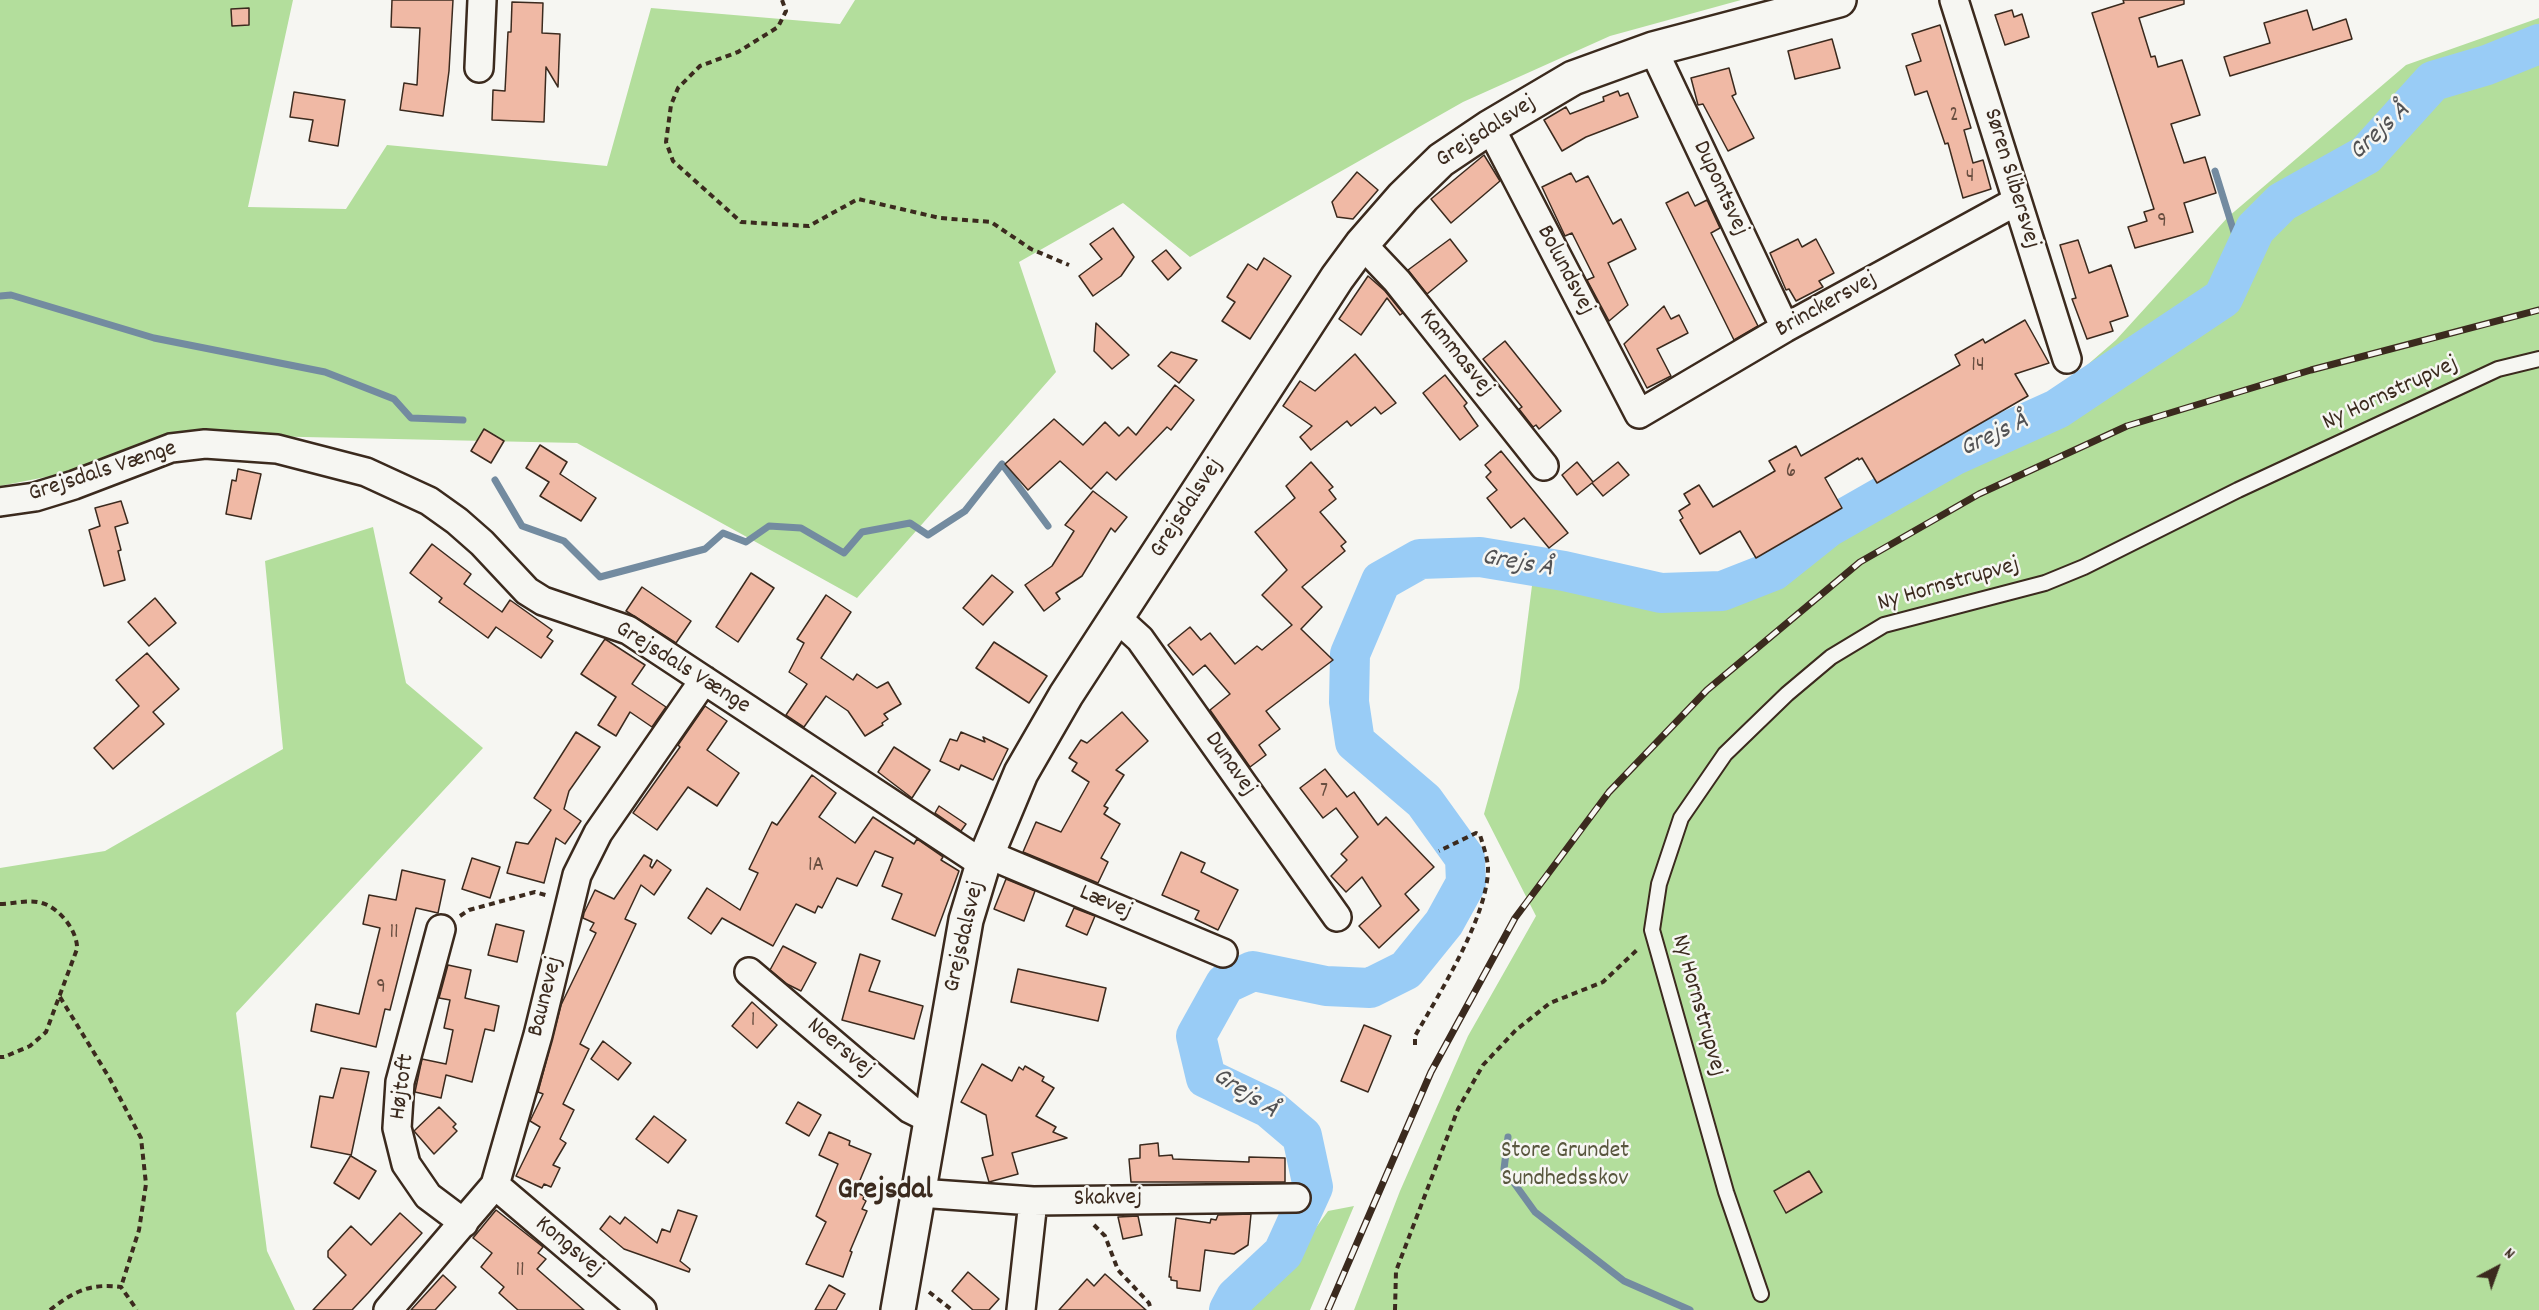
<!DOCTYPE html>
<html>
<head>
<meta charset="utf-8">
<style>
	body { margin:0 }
	#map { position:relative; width:2539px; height:1310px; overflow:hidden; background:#f6f6f2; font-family:Dekko,sans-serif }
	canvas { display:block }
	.north { position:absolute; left:2467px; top:1238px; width:60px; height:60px; -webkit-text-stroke:4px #f6f6f2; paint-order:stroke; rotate:41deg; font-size:16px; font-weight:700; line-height:24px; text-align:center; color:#3b2a1e }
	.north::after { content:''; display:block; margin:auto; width:21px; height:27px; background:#3b2a1e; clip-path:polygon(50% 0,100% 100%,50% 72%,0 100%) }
</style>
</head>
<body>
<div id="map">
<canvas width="2539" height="1310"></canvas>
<div class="north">N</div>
</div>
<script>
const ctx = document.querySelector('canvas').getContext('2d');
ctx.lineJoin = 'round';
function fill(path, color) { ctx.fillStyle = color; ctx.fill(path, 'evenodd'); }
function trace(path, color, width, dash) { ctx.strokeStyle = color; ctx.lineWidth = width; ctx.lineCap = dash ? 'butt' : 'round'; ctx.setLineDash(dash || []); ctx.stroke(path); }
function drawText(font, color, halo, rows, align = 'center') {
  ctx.font = font + ' Dekko,sans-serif'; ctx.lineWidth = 5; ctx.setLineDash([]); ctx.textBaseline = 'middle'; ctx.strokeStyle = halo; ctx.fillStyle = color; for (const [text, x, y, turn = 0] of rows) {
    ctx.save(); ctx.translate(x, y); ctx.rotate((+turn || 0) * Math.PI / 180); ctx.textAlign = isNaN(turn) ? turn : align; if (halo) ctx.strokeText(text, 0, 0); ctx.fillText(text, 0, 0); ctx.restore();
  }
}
fill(new Path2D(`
	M0,0h293l-45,207 98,2 41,-64 220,21 44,-158 189,16 15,-24h886l-131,36 -147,66 -273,155 -67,-54 -104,59 37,110 -199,226 -280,-155 -410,-9 -106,40 -61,12z
	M2539,18v1292h-1185l46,-119 68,-155 68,-120 -52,-102 35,-126 17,-134 159,29 52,-11 73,-51 228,-122 68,-59 112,-123 178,-152z
	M373,527l33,156 77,65 -247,265 31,238 28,59h-295v-442l105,-17 178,-102 -18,-188z
	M1354,1206l-44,104h-67l56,-59 29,-40z`), '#b3de9c');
trace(new Path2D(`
	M2215,171l27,87
	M0,296l11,-1 143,43 171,34 69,27 17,19 52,2
	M495,480l27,46 42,15 36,36 105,-28 18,-16 23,9 23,-16 32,2 43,25 18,-21 48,-9 18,12 37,-24 37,-47 46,62
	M1508,1137l-4,32 31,43 89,69 66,29`), '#738ba0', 7);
trace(new Path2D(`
	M1229,1310l7,-13 47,-44 30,-66 -11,-51 -33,-28 -63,-30 -10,-42 29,-52 28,-13 73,15 44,2 36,-18 38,-47 22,-40 -1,-25 -41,-57 -69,-59 -6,-40 1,-48 31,-73 39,-22 60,-2 84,14 97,22 61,-2 51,-20 54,-43 128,-73 102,-46 166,-111 32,-69 27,-27 84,-47 67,-74 54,-16 52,-21`), '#99ccf6', 40);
const building = new Path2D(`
	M392,0h61l-4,71 -6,45 -43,-6 4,-27 13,2 3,-57 -29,-1z
	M2123,0h61v4l-45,14 12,39 4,-1 3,11 24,-7 18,55 -29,9 13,39 21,-6 11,36 -32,10 9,29 -58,16 -7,-21 19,-6 -3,-9 10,-3 -62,-196 32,-10z
	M512,2l31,1 -1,30 18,1 -2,53 -12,-20 -2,55 -52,-2 1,-30 12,1 3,-59h3z
	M249,8v17l-17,1 -1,-17z
	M2012,10l2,7 8,-3 7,23 -24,8 -10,-30z
	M2307,10l6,20 33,-11 6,20 -122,37 -6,-19 46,-14 -6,-20z
	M1940,25l31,103 -7,2 9,33 10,-3 8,29 -28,9 -15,-55 -3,1 -18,-53 -12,4 -9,-29 15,-5 -9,-27z
	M1832,39l8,29 -45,11 -7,-28z
	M1729,68l7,26 -4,2 22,42 -26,13 -25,-47 -5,1 -7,-27z
	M1618,91l2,5 8,-3 10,24 -52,20 -24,14 -18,-31 22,-13 4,7 34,-13 -1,-4z
	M294,92l51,8 -7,46 -29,-5 4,-21 -23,-3z
	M1484,155l16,26 -49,42 -20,-24z
	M1357,172l21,18 -25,29 -16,-2 -5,-15z
	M1571,173l5,9 12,-6 25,48 8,-5 15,30 -28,14 20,42 -19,16 -22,-41 7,-3 -22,-44 -7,3 -23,-49z
	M1688,192l7,14 12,-6 13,28 -9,5 47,93 -24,14 -68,-137z
	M1113,228l21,29 -13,19 -28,20 -14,-20 23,-17 -12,-15z
	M1450,239l17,22 -40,33 -19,-24z
	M1798,239l4,8 14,-8 18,34 -15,8 4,6 -27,14 -7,-12 -3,1 -16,-37z
	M2078,240l11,33 22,-8 17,51 -18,6 3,9 -26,8 -15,-40 4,-1 -16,-53z
	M1166,250l15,18 -13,12 -16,-19z
	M1264,258l27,18 -41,63 -28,-18 13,-19 -8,-5 21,-33 9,6z
	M1368,276l17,15 18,22 -3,2 -13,-17 -26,37 -22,-16z
	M1664,306l7,13 8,-4 9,18 -31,16 14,27 -24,12 -23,-44z
	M2025,320l24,43 -34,11 13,22 -151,87 -15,-25 -3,2 -1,-2 -33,20 17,30 -86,50 -16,-27 -40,23 -20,-34 3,-2 -4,-7 11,-7 -6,-10 15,-9 14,22 62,-36 -6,-10 27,-15 5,10 159,-91 -5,-10 28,-16 2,4z
	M1096,323l33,32 -17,14 -18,-18z
	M1505,341l56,70 -22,18 -3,-4 -3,2 -14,-18 3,-2 -39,-48z
	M1171,352l26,8 -18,23 -21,-17z
	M1355,354l41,49 -15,11 -6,-7 -24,19 -4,-5 -36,29 -11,-13 12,-11 -29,-20 17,-25 15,10z
	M1445,375l22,28 -3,3 14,20 -18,14 -37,-47z
	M1175,385l19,15 -23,30 -4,-3 -51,53 -9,-8 -16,17 -31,-28 -32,29 -23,-26 49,-45 29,26 22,-23 14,14 9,-9 8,8z
	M484,429l20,12 -13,22 -20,-12z
	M540,445l27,17 -7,12 36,24 -15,23 -41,-25 9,-14 -23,-14z
	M1501,451l67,82 -19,15 -25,-30 -13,10 -24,-30 10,-8 -11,-13 5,-5 -6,-7z
	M1311,462l22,25 -4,3 7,9 -16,13 26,30 -5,4 4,5 -43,36 20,20 -21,22 32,31 -67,51 14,18 -21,16 7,10 -16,12 -40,-57 20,-16 -25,-29 -12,10 -25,-30 22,-18 11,13 9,-7 25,31 22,-18 5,4 30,-25 -30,-30 25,-25 -32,-38 40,-34 -9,-12z
	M1577,462l16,20 25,-20 11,13 -26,21 -11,-13 -15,12 -15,-20z
	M238,469l23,5 -10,45 -25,-5 6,-34 4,1z
	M1093,491l34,26 -12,15 -4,-4 -29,48 -26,17 4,6 -16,12 -19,-26 27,-19 22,-35 -9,-6z
	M121,501l7,22 -13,4 6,23 -3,1 7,29 -21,6 -15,-56 11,-4 -5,-18z
	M432,544l39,30 -7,10 38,28 8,-12 42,30 -5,7 6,4 -12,17 -45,-31 -8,11 -49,-36 3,-4 -32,-25z
	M751,573l23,15 -36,54 -22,-15z
	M992,575l21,17 -30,33 -20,-17z
	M642,587l49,34 -15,22 -50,-32z
	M826,595l25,17 -30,46 32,22 4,-6 20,14 11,-6 13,22 -17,10 4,5 -6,4 1,2 -18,11 -17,-25 -22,-15 -22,31 -18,-12 21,-31 -18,-12 15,-29 -7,-4z
	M155,598l21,25 -27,23 -21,-24z
	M605,639l40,26 -13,19 34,23 -14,20 -22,-15 -14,24 -18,-11 18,-28 -35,-23z
	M994,642l53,34 -18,27 -53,-35z
	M147,653l32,36 -26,23 11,12 -51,45 -19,-21 45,-42 -23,-26z
	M705,706l22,15 -20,29 32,23 -22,33 -29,-19 -31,43 -24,-17 47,-66 -2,-2z
	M1122,712l26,29 -32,29 8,5 -20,31 4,2 -4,6 16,10 -19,34 7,4 -10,21 -75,-31 13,-30 25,10 28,-50 -17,-11 5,-8 -8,-5 12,-18 6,3z
	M576,732l24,15 -31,44 -5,18 17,12 -16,23 -9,-6 -12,45 -37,-10 9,-31 12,2 23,-34 -17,-12z
	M961,732l24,10 -2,-5 25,12 -15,31 -32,-15 -2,5 -19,-9 10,-22 7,2z
	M894,747l36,23 -18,28 -34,-26z
	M1325,769l22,28 7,-5 24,33 8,-8 48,50 -29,27 14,16 -40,38 -20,-22 22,-20 -19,-29 -16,15 -15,-16 16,-16 -6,-6 17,-17 -22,-29 -13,10 -23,-30z
	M812,775l24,18 -17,24 36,26 18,-26 41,27 3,-5 26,18 -2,3 18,11 -24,65 -43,-17 10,-25 -20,-8 11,-28 -18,-7 -18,35 -20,-8 -15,30 -4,-2 -3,7 -19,-9 -23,42 -51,-28 -11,16 -23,-16 19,-30 33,22 18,-37 -9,-4 23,-47 5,3z
	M939,806l27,18 -5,7 -26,-18z
	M1181,852l24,11 -4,9 37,18 -20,40 -23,-11 4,-8 -37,-16z
	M644,855l8,5 -2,6 2,2 5,-8 14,10 -17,25 -13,-10 -16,34 11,5 -56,120 9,5 -26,55 11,6 -14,29 6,4 -13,22 7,3 -9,19 -7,-3 -2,4 -26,-12 24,-49 -10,-6 13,-27 -5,-2 23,-87 35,-72 -6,-3 4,-7 -11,-5 1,-5 11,-23 19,9z
	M472,858l28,9 -10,31 -28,-9z
	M402,870l43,10 -7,33 -22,-5 -26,102 -5,-1 -9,38 -65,-16 5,-27 43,10 21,-86 -17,-4 6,-29 27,5z
	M1006,879l29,12 -11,30 -30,-12z
	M1074,908l21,8 -8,19 -21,-9z
	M496,924l28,7 -7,31 -29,-7z
	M783,946l33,17 -15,28 -14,-7 -17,-14z
	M860,954l20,7 -11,30 54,15 -9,33 -72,-19z
	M448,965l23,5 -6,28 34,8 -5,25 -9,-2 -13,53 -26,-7 -5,23 -26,-6 7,-33 24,5 7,-34 -9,-2 6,-28 -11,-2z
	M1018,969l88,19 -8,33 -87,-19z
	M752,1002l25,23 -20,23 -25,-22z
	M1364,1025l27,11 -23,56 -27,-11z
	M603,1041l28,22 -13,17 -27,-21z
	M982,1064l30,17 7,-14 4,3 2,-4 19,11 -2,4 12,7 -18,28 20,11 -3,5 14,6 -55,15 6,21 -29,8 -7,-24 11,-3 -7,-40 -25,-13z
	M341,1068l28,4 -18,84 25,15 -17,28 -25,-16 17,-28 -40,-8 9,-51 13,2z
	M798,1102l23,13 -12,21 -23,-13z
	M439,1107l17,17 -3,3 4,4 -23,23 -20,-23z
	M654,1116l32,24 -18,23 -32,-24z
	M829,1132l21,9 -1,4 22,9 -16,38 9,4 -1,3 3,2 -4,8 5,2 -17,40 2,1 -9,25 -37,-13 20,-42 -10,-6 22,-52 -19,-9z
	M1158,1143l1,13 13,-1 1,4 76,3v-5l36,1v24h-154l-2,-23 11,-1v-13z
	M1809,1171l13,21 -36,21 -12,-22z
	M496,1210l47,37 -5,6 8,6 -9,10 47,41h-66l-19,-17 5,-6 -23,-20 11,-14 -19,-15z
	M678,1210l19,6 -17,45 10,8 -1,3 -65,-23 -24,-20 10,-13 10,8 5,-7 32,26 5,-14 8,3z
	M400,1213l22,20 -54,60 -16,17h-39l33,-35 -18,-18v-6l23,-25 20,19z
	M1251,1214l-3,31 -14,9 -29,-4 -5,41 -23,-3v-7l-6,-1v-3h-2l7,-59 34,5 1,-4 5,1 2,-5z
	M1138,1216l4,19 -19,4 -5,-22z
	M968,1272l31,27 -10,11h-16l-21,-19z
	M1105,1274l41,36h-87l28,-31 7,7z
	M443,1275l13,12 -21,23h-24z
	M829,1285l16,9 -9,16h-21z`);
fill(building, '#f0b9a5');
trace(building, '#3b2a1e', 1.5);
const lane = new Path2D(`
	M1761,1294l-35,-102 -74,-262 7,-46 22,-66 44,-64 62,-60 44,-37 53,-32 161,-42 39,-16 154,-77 260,-121 41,-10`);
const street = new Path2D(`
	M1954,0l113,359
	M1653,49l132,279
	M479,68l3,-68
	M1490,127l149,287 146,-86 232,-127
	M1362,244l35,37 147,185
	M0,502l35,-5 39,-12 97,-37 34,-4 72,5 89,23 63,29 28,20 25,22 45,48 16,10 85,29 355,234
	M1117,618l23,21 197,278
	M987,854l236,99
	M441,929l-41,153 -3,46 9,36 22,32 36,27
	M749,972l161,137 22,11
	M495,1185l147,125
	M919,1193l114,8 263,-3
	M388,1310l107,-125 43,-150 39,-160 21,-42 106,-153
	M1021,1310l12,-109`);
const secondary = new Path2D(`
	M898,1310l68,-390 17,-56 38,-91 45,-78 271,-417 25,-34 41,-47 38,-37 49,-33 83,-49 80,-29 186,-49`);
trace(lane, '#3b2a1e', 18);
trace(street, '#3b2a1e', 32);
trace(secondary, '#3b2a1e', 38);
trace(new Path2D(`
	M782,0l4,11 -8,16 -40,25 -38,14 -22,22 -7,17 -5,37 7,19 68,61 68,4 49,-27 82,19 51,4 40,27 38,16
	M0,904c14,0 29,-5 42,-1 18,5 36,29 35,46l-31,83 -16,14 -26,11h-4
	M460,916l9,-6 66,-18 14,4
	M60,997l50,82 31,59 5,46 -7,46 -18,57
	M1415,1045v-9c24,-42 74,-121 73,-169 -1,-11 -5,-22 -8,-32l-4,-2 -37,18
	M1094,1225l11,11 13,34 31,33 2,7
	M929,1292l23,18
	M50,1310c24,-19 41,-27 71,-23l16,23
	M1395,1310l1,-39 62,-162 25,-44 33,-35 34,-27 53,-21 36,-34`), '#3b2a1e', 4, [6, 4.5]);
trace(lane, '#f6f6f2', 14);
trace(street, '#f6f6f2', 27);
trace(secondary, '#f6f6f2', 33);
const rail = new Path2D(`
	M1328,1310l103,-238 84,-154 94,-126 98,-102 153,-128 119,-68 148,-68 184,-56 228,-60`);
trace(rail, '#3b2a1e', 7);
trace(rail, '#f6f6f2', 4.5, [14]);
drawText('21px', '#684e40', null, [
	["2",1954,117],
	["4",1970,178],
	["9",2162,223],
	["14",1978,367],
	["6",1791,473],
	["7",1324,793],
	["1A",816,867],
	["11",394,934],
	["9",381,989],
	["1",753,1022],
	["11",520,1272]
]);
drawText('24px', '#3b2a1e', '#f6f6f2', [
	["Grejsdalsvej",1487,133,-33],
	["Søren Slibersvej",2010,179,73],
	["Dupontsvej",1719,189,65],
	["Bolundsvej",1564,271,62],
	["Brinckersvej",1827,306,-29],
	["Kammasvej",1455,354,51],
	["Ny Hornstrupvej",2391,395,-25],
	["Grejsdals Vænge",103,473,-18],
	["Grejsdalsvej",1188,509,-57],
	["Ny Hornstrupvej",1949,586,-16],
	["Grejsdals Vænge",682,669,32],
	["Dunavej",1229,765,55],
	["Lævej",1105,904,23],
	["Grejsdalsvej",966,937,-77],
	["Baunevej",547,997,-76],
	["Ny Hornstrupvej",1697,1006,74],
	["Noersvej",839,1049,40],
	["Højtoft",404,1087,-82],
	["Skakvej",1108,1200,-1],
	["Kongsvej",568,1248,40]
]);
drawText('24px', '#59573e', '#f6f6f2', [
	["Store Grundet",1565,1153],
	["Sundhedsskov",1565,1181]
]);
drawText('italic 26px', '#525254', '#f6f6f2', [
	["Grejs Å",2381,133,-43],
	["Grejs Å",1995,437,-25],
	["Grejs Å",1517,565,10],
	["Grejs Å",1244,1095,33]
]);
drawText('bold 30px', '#3b2a1e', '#f6f6f2', [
	["Grejsdal",885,1193]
]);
</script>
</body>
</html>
